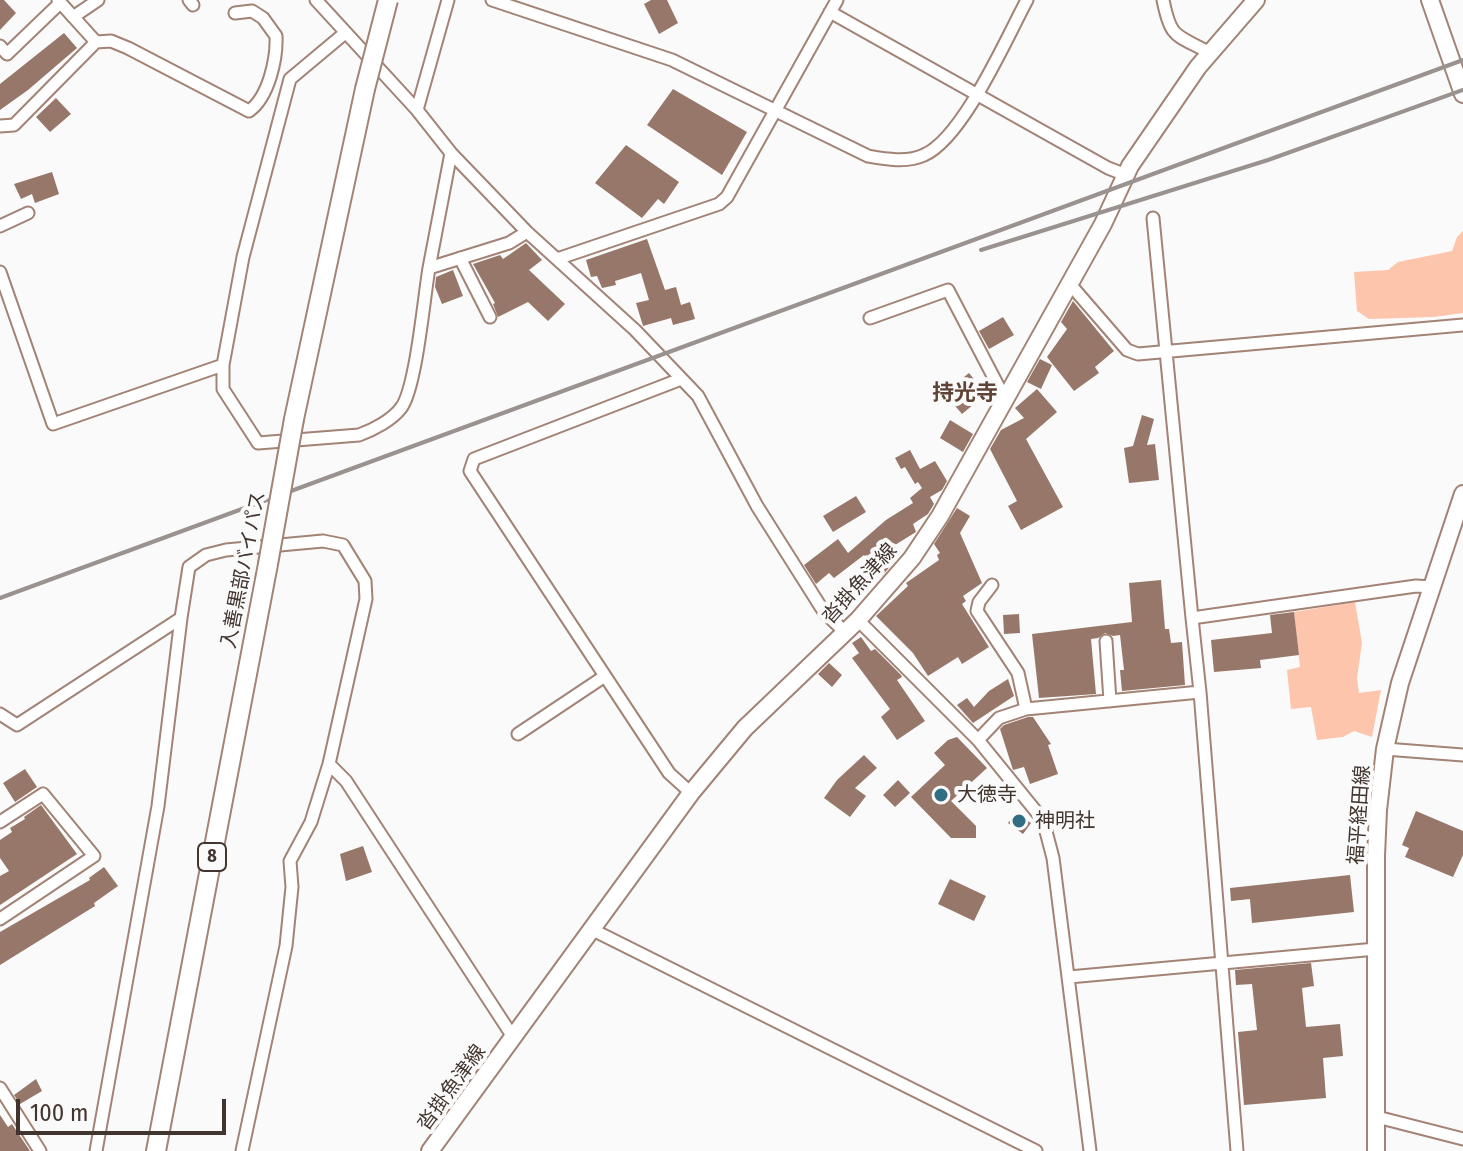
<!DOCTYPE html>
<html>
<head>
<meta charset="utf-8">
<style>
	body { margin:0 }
	#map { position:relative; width:1463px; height:1151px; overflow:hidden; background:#fafafa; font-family:"Fira Sans Condensed",sans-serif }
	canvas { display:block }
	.scale { position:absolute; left:16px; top:1099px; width:210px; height:36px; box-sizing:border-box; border:4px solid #42342e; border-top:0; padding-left:10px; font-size:24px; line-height:28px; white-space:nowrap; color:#42342e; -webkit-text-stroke:6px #fafafa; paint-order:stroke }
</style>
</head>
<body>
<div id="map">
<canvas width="1463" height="1151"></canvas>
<div class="scale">100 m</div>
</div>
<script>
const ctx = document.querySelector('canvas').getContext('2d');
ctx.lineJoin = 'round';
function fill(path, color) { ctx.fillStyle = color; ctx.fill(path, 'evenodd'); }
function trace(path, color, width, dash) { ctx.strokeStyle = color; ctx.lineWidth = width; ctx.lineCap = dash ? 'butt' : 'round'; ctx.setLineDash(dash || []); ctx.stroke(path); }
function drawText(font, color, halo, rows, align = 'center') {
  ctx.font = font + ' "Fira Sans Condensed","Noto Sans JP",sans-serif'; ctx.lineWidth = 8; ctx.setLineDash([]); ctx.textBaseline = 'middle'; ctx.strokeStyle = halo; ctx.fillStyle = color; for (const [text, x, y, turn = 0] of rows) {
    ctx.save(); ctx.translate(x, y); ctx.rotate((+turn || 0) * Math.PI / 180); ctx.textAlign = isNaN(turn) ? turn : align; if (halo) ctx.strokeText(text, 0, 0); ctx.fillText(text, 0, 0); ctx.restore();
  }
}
fill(new Path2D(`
	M1463,231v82l-29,4 -65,2 -12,-8 -3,-39 34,-2 10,-8 54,-11 5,-14z
	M1355,602l7,41 -5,35 2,15 22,-3 -9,47 -18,-6 -11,6 -26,3 -6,-33 -20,2 -4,-39 13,-3 -6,-55z`), '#fdc5ac');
fill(new Path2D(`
	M0,0h4l12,13 -16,17z
	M651,0h16l11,23 -19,11 -15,-30z
	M64,33l13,15 -49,42 -28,20v-26z
	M673,89l74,43 -25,43 -75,-50z
	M56,98l15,16 -21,18 -14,-15z
	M626,145l53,37 -15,22 -6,-5 -16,19 -47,-35z
	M52,172l7,22 -24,9 -3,-9 -11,5 -7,-15z
	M647,239l18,51 11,-3 5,18 9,-3 5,17 -22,6 -2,-7 -28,8 -7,-23 13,-3 -8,-27 -26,8 1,4 -14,3 -5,-12 -6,1 -5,-17z
	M526,243l16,17 -13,10 36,34 -17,17 -20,-19 -30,15 -5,-13 2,-1 -22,-39 27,-9 3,4z
	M453,270l10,26 -21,8 -7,-17 1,-10z
	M1073,301l41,50 -19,16 4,6 -25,18 -27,-34 20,-28 -6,-7z
	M1003,317l11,18 -25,14 -10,-18z
	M1040,359l12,6 -11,24 -14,-7z
	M969,373l17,21 -24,20 -18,-21z
	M1037,389l20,23 -31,27 37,68 -42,23 -13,-24 9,-5 -27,-52 11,-19 23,-12 -9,-10z
	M1142,415l12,4 -7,26 8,-1 4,36 -30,3 -5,-35 9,-2z
	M950,420l23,14 -10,18 -23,-14z
	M910,450l10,19 15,-8 12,20 -5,9 -12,7 4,7 -6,10 -15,10 3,8 -34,21 10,11 -10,12 -18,-21 -30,23 -5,-5 -13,11 -12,-19 34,-26 10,14 38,-33 27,-17 -3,-5 12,-10 -4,-6 -3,2 -10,-17 -4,2 -6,-11z
	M856,496l10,16 -33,20 -10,-16z
	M957,508l13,8 -10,17 22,50 -19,13 3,5 -4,3 27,43 -27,17 -4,-7 -30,19 -15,-23 -37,-37 32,-30 -2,-3 33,-23 -2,-5 3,-2 -6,-9z
	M1161,580l4,49h4l2,14 11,-1 3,43 -63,6 -2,-21h4l-4,-35 -7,1 -8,-3 -7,5 -7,1 5,55 -57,4 -7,-64 100,-12 -3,-39z
	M1294,612l5,43 -39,5 1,8 -47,4 -3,-32 61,-7 -2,-18z
	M1019,614l1,19 -16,1 -1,-19z
	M861,637l10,14 4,-2 26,26 1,2 -5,3 28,41 -28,19 -16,-23 9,-8 -38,-51 7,-5 -7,-10z
	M829,663l13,12 -10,12 -14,-13z
	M1008,679l6,17 -41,27 -16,-18 10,-7 7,9 15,-16z
	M1028,717h5l18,27 -3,1 10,29 -28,10 -6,-17 -11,3 -13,-41 4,-4z
	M957,737l30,31 -36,33 25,25v12h-25l-40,-41 34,-32 -11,-12 14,-13z
	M864,755l13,13 -22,20 11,8 -16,21 -26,-19 13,-18z
	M25,769l12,18 -22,15 -12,-19z
	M898,780l12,13 -15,14 -12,-12z
	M41,805l36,49 -77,51v-29l9,-5 -9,-13v-18l12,-8 -2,-4 15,-9 -1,-2z
	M1416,811l47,20v24l-10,22 -48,-20 4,-9 -7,-3z
	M1016,812l15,11 -8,11 -15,-11z
	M363,846l9,26 -26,9 -6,-27z
	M104,867l14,19 -24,17 1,3 -95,59v-33l90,-52 -1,-2z
	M1350,875l4,37 -102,11 -2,-24 -19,2 -1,-13z
	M950,879l36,17 -12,25 -36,-17z
	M1311,963l3,23 -12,2 4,39 34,-3 3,32 -20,2 3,40 -82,7 -6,-73 19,-2 -5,-46 -16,1 -1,-15z
	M36,1079l6,12 -22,13 -6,-9z
	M0,1115l8,12 4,-3 18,27h-30z`), '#967769');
const minor = new Path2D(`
	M189,0l4,5
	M316,0l101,110 34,43 76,79 108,98 63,66 59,110 67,106 21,20
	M492,0l180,60 196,96c17,3 39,7 56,-1 39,-17 82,-116 103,-155
	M1163,0c8,40 13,34 47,53
	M830,12l278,156 18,7
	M73,17l25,-17
	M96,42l15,-1 17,7 121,63c20,-14 28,-53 27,-75l-13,-18 -11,-7 -17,2
	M0,46l7,8 53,-51
	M417,110l31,-110
	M0,126l14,-1 82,-83 -38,-42
	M1153,218l39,400
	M0,226l28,-13
	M460,258l30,59
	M557,259l162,-55 8,-7 110,-197
	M429,268l22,-115
	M0,272l53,152 170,-59v24l35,54 101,-8c14,-5 33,-15 42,-27 15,-19 23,-111 28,-140l80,-25 18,-11
	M1069,283l58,67 11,4 325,-29
	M870,318l78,-28 57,109
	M223,365l20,-108 47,-178 55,-46
	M681,379l-207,80 -4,12 199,302 22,20
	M992,585l-13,17 -2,9 41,62 8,36
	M858,620l120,120 65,80 10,38 37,293
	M1106,641l4,60
	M1200,692l-8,-74 224,-32 16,1
	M0,714l17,11 164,-107 8,-51 17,-12 20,-5 97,-9 20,4 22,36 1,18 -37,165 -18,58 -21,39 2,26 -6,59 -44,205
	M518,734l87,-58
	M978,740l21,-22 27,-9 174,-17 37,459
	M1385,749l78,6
	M329,764l17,17 167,256
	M0,822l43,-28 51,62 -94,63
	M591,929l445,222
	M1069,977l307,-28
	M0,1088l40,63
	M1377,1117l86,22
	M96,1151l62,-345 23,-188`);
const secondary = new Path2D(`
	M1430,0l33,94
	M430,1151l261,-358 54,-65 113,-108 54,-62 28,-42 163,-292 27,-58 68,-99 58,-67
	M1376,1151v-295l2,-46 7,-61 15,-66 63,-189`);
const trunk = new Path2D(`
	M294,419l71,-330
	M156,1151l112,-587`);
trace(minor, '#a28375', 15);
trace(secondary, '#a28375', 20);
trace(trunk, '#a28375', 22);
trace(minor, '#fff', 11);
trace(secondary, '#fff', 16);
trace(trunk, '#fff', 18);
trace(new Path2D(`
	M981,250l287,-90 195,-70
	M0,598l1463,-538`), '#9a928f', 4);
const trunkBridge = new Path2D(`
	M365,89l23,-89
	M268,564l26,-145`);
trace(trunkBridge, '#a28375', 22, []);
trace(trunkBridge, '#fff', 18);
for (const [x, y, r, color] of [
	[941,795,8,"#316e85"],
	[1019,821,8,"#316e85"]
]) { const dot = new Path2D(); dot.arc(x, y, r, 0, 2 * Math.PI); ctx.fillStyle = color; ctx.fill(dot); trace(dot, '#fafafa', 3); }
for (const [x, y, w] of [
	[212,857,28]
]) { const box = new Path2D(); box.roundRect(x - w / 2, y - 14, w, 28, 6); ctx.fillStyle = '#fafafa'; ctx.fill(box); trace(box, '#42342e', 2); }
drawText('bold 18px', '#42342e', null, [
	["8",212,857]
]);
drawText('20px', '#42342e', '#fafafa', [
	["入善黒部バイパス",244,570,-79],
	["沓掛魚津線",860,584,-48],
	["福平経田線",1360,815,-86],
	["沓掛魚津線",452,1088,-54]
]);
drawText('20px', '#42342e', '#fafafa', [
	["大徳寺",957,795],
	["神明社",1035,821]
], 'left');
drawText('bold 22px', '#5f4336', '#fafafa', [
	["持光寺",965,394]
]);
</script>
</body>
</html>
